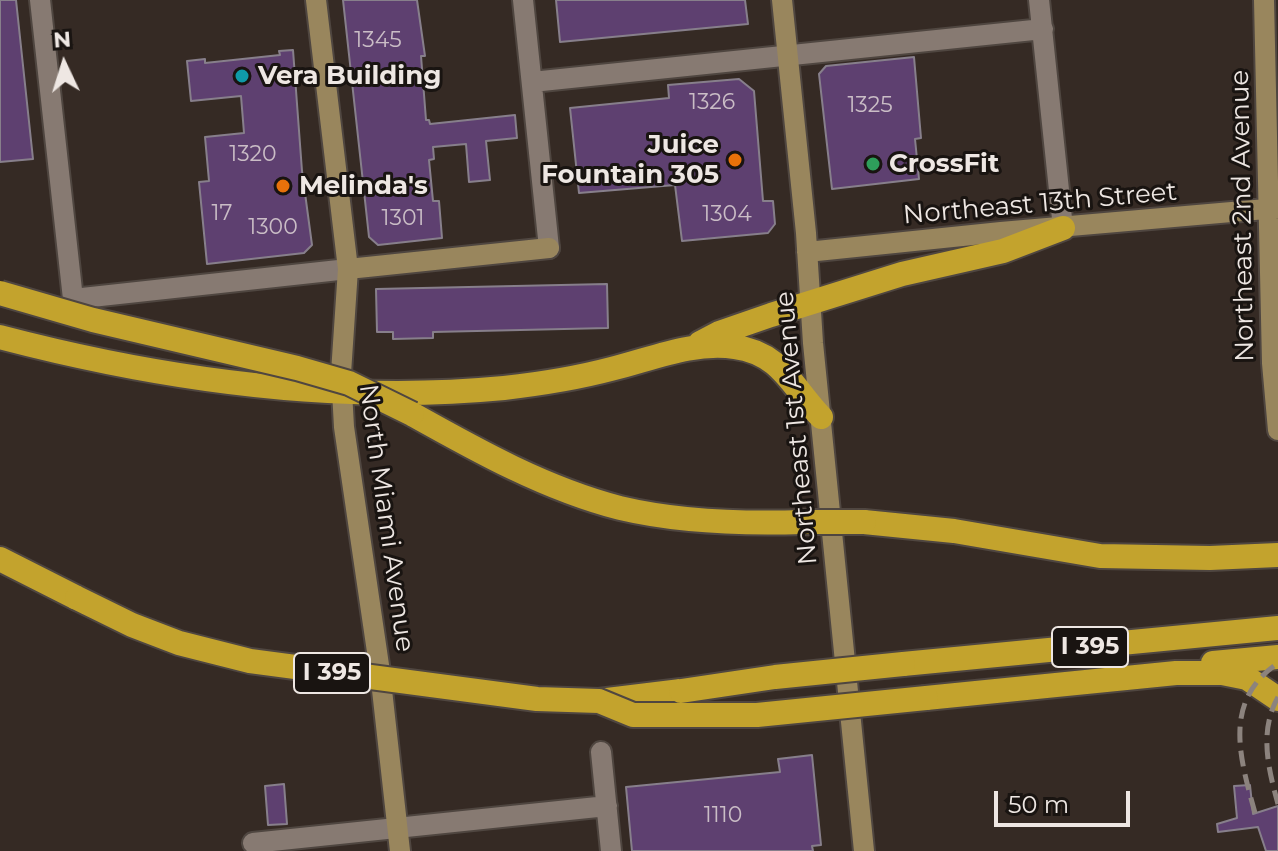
<!DOCTYPE html>
<html>
<head>
<meta charset="utf-8">
<style>
	body { margin:0 }
	#map { position:relative; width:1278px; height:851px; overflow:hidden; background:#352a24; font-family:Montserrat,sans-serif }
	canvas { display:block }
	.north { position:absolute; left:24px; top:24px; width:80px; height:80px; -webkit-text-stroke:6px #191411; paint-order:stroke; rotate:356deg; font-size:22px; font-weight:700; line-height:32px; text-align:center; color:#eee7e3 }
	.north::after { content:''; display:block; margin:auto; width:28px; height:36px; background:#eee7e3; clip-path:polygon(50% 0,100% 100%,50% 72%,0 100%) }
	.scale { position:absolute; left:994px; top:791px; width:136px; height:36px; box-sizing:border-box; border:4px solid #eee7e3; border-top:0; padding-left:10px; font-size:24px; line-height:28px; white-space:nowrap; color:#eee7e3; -webkit-text-stroke:6px #191411; paint-order:stroke }
</style>
</head>
<body>
<div id="map">
<canvas width="1278" height="851"></canvas>
<div class="north">N</div>
<div class="scale">50 m</div>
</div>
<script>
const ctx = document.querySelector('canvas').getContext('2d');
ctx.lineJoin = 'round';
function fill(path, color) { ctx.fillStyle = color; ctx.fill(path, 'evenodd'); }
function trace(path, color, width, dash) { ctx.strokeStyle = color; ctx.lineWidth = width; ctx.lineCap = dash ? 'butt' : 'round'; ctx.setLineDash(dash || []); ctx.stroke(path); }
function drawText(font, color, halo, rows, align = 'center') {
  ctx.font = font + ' Montserrat,sans-serif'; ctx.lineWidth = 6; ctx.setLineDash([]); ctx.textBaseline = 'middle'; ctx.strokeStyle = halo; ctx.fillStyle = color; for (const [text, x, y, turn = 0] of rows) {
    ctx.save(); ctx.translate(x, y); ctx.rotate((+turn || 0) * Math.PI / 180); ctx.textAlign = isNaN(turn) ? turn : align; if (halo) ctx.strokeText(text, 0, 0); ctx.fillText(text, 0, 0); ctx.restore();
  }
}
const building = new Path2D(`
	M0,0h16l17,159 -33,3z
	M343,0h74l8,56h-4l5,64h3l1,4 85,-9 2,23 -31,3 4,39 -21,2 -3,-38 -33,3 1,12 -5,1 4,41h6l3,37 -64,7 -9,-8z
	M556,0h189l3,24 -188,18z
	M293,50l9,121 10,74 -8,8 -97,11 -8,-82 10,-1 -4,-44 39,-4 -3,-37 -50,5 -4,-40 18,-2v4l75,-8 -1,-4z
	M914,57l7,81 -6,1 4,40 -87,10 -13,-115 7,-8z
	M739,79l15,12 9,110h10l2,23 -7,9 -86,8 -7,-56 -96,8 -9,-85 99,-10 -1,-13z
	M607,284l1,44 -175,4v6l-40,1v-7h-16l-1,-43z
	M812,755l9,90 -9,1 1,5h-181l-6,-64 154,-15 -2,-13z
	M284,784l3,40 -19,1 -3,-39z
	M1250,785l3,29 25,-8v45h-12l-8,-24 -40,5 -1,-8 20,-6 -3,-32z`);
fill(building, '#5e4070');
trace(building, '#877f8b', 2);
const street = new Path2D(`
	M40,0l33,299 275,-30
	M523,0l26,248
	M1039,0l24,228
	M532,82l511,-53
	M601,752l10,99
	M253,843l354,-37`);
const secondary = new Path2D(`
	M316,0l32,269 -7,104 3,54 36,245 20,179
	M782,0l24,233 7,110 51,508
	M1264,0l8,363 6,67
	M807,252l194,-20 277,-24
	M348,269l201,-21`);
const highway = new Path2D(`
	M0,337c164,43 334,67 504,51 35,-4 73,-10 107,-19 41,-10 81,-28 124,-22 46,6 57,40 86,70
	M700,343l19,-10 52,-18 131,-41 101,-23 60,-23
	M412,414c66,37 134,75 208,94 59,14 122,16 183,14
	M864,522l90,9 146,25 110,2 68,-3
	M0,559l77,39
	M1213,663l65,-6
	M903,664l375,-36
	M926,698l250,-25h46l25,5 31,21
	M599,701l82,-10`);
trace(street, '#4f4640', 24);
trace(secondary, '#4f4640', 24);
trace(highway, '#4f4640', 28);
trace(street, '#877a72', 20);
trace(secondary, '#99865d', 20);
trace(highway, '#c3a32d', 24);
trace(new Path2D(`
	M1278,697c-19,34 -10,71 0,107
	M1255,813c-15,-55 -33,-112 23,-150`), '#8c837e', 5, [16, 8]);
const highwayBridge = new Path2D(`
	M0,293l93,27 204,48 52,15 63,31
	M803,522h61
	M77,598l55,27 47,18 71,18 287,38 62,2 34,14h124l169,-17
	M681,691l94,-14 128,-13`);
trace(highwayBridge, '#4f4640', 28, []);
trace(highwayBridge, '#c3a32d', 24);
for (const [x, y, r, color] of [
	[242,76,8,"#0f9aa8"],
	[735,160,8,"#e8710a"],
	[873,164,8,"#2e9e5b"],
	[283,186,8,"#e8710a"]
]) { const dot = new Path2D(); dot.arc(x, y, r, 0, 2 * Math.PI); ctx.fillStyle = color; ctx.fill(dot); trace(dot, '#191411', 3); }
drawText('22px', '#cabdc6', null, [
	["1345",378,41],
	["1326",712,103],
	["1325",870,106],
	["1320",253,155],
	["17",222,214],
	["1304",727,215],
	["1301",403,219],
	["1300",273,228],
	["1110",723,816]
]);
for (const [x, y, w] of [
	[1090,647,76],
	[332,673,76]
]) { const box = new Path2D(); box.roundRect(x - w / 2, y - 20, w, 40, 6); ctx.fillStyle = '#191411'; ctx.fill(box); trace(box, '#eee7e3', 2); }
drawText('bold 24px', '#eee7e3', null, [
	["I 395",1090,647],
	["I 395",332,673]
]);
drawText('bold 26px', '#eee7e3', '#191411', [
	["Vera Building",258,76],
	["Juice",719,145,"right"],
	["Fountain 305",719,175,"right"],
	["CrossFit",889,164],
	["Melinda's",299,186]
], 'left');
drawText('26px', '#eee7e3', '#191411', [
	["Northeast 13th Street",1040,204,-5],
	["Northeast 2nd Avenue",1243,216,-91],
	["Northeast 1st Avenue",797,428,-95],
	["North Miami Avenue",386,518,82]
]);
</script>
</body>
</html>
